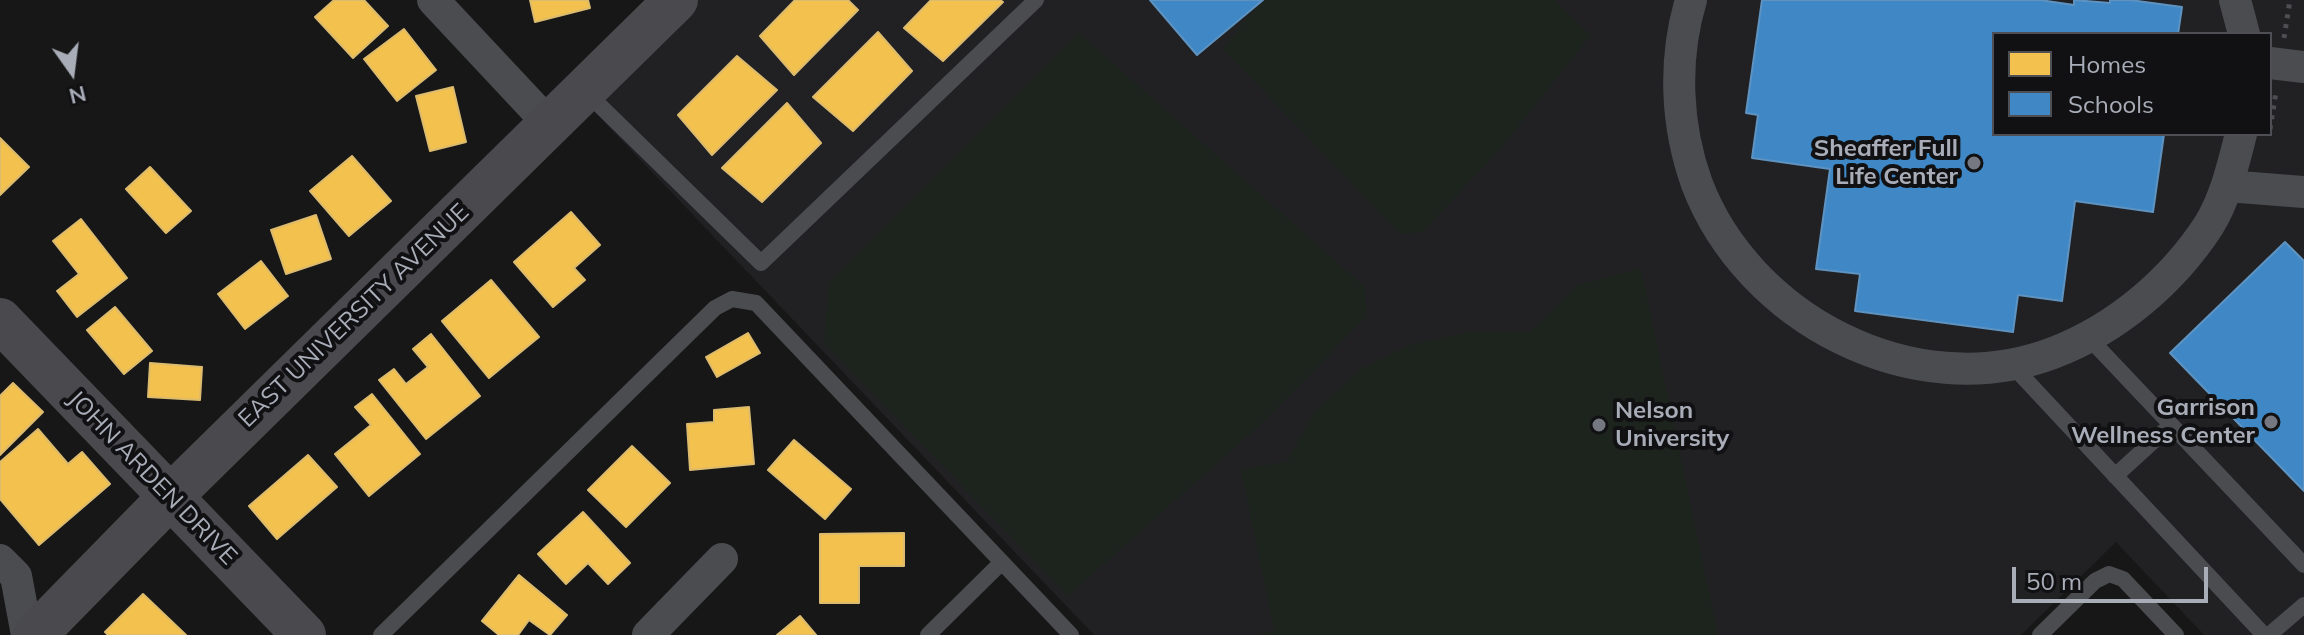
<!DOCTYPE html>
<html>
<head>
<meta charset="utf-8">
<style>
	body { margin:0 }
	#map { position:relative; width:2304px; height:635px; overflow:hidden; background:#171717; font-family:Mulish,sans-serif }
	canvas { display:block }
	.legend { position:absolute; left:1992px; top:32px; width:280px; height:104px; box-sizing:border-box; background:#111113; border:2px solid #4d4f55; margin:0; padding:10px 14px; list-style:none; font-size:24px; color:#a8adb8 }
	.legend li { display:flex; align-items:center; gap:16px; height:40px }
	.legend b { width:40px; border:2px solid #4d4f55 }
	.north { position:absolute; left:32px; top:32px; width:80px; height:80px; -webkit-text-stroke:6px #111113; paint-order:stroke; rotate:166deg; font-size:22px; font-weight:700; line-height:32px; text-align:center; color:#a8adb8 }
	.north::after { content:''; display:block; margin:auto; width:28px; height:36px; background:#a8adb8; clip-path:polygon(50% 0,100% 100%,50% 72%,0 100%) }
	.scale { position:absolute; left:2012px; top:567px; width:196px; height:36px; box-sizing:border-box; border:4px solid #a8adb8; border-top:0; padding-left:10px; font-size:24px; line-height:28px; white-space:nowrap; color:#a8adb8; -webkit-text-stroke:6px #111113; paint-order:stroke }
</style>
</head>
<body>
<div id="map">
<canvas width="2304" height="635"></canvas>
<ul class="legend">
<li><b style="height:22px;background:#f2c14e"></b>Homes</li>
<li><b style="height:22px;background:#3f88c5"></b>Schools</li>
</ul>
<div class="north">N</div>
<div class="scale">50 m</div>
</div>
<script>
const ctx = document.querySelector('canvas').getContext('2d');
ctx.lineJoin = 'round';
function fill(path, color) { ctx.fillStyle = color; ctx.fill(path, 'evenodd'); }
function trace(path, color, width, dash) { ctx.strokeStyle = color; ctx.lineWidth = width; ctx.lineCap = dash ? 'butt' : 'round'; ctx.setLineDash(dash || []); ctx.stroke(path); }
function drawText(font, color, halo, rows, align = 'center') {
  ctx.font = font + ' Mulish,sans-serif'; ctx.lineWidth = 8; ctx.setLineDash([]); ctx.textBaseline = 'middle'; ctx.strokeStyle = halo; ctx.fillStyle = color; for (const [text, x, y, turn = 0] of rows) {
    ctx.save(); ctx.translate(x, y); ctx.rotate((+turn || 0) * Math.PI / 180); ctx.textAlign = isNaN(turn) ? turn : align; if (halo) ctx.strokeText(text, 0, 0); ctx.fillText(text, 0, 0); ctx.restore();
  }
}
fill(new Path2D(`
	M695,0h1609v635h-100l-88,-93 -95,93h-927l-505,-529zM1994,34h276v100h-276z`), '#212123');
fill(new Path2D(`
	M1265,0h290l36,35 -90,113 -78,84 -23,2 -177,-185 25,-33z
	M1079,33l286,254 1,30 -99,102 -199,177 -244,-253 5,-60z
	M1641,268l77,367h-458l14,-4 -33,-161 46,-9 28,-50 46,-42 48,-24 60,-13h61l48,-47z`), '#1d241e');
const homes = new Path2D(`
	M334,0h30l24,26 -35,32 -38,-41z
	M530,0h58l2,8 -55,14z
	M795,0h53l10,10 -64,65 -34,-39z
	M931,0h69l3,2 -60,59 -39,-33z
	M404,29l32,41 -39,31 -33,-42z
	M878,32l34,39 -59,60 -40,-34z
	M737,56l40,34 -65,65 -34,-40z
	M453,87l13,55 -36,9 -14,-55z
	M787,103l34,40 -59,59 -40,-34z
	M0,138l29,29 -29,28z
	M352,156l39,45 -42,35 -39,-45z
	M150,167l41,44 -25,22 -40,-44z
	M571,212l29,33 -26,23 11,12 -32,27 -39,-45z
	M316,215l15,44 -45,15 -15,-44z
	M81,219l46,59 -50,39 -20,-26 22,-17 -26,-33z
	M261,261l27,35 -43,33 -27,-35z
	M491,280l48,57 -50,41 -47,-57z
	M115,307l37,44 -28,23 -37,-44z
	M748,333l12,20 -43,24 -11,-20z
	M431,334l49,62 -54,43 -47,-59 15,-11 12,15 22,-17 -15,-18z
	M150,363l52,4 -2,33 -52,-3z
	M13,383l30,29 -43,43v-59z
	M372,394l48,60 -51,42 -34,-42 36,-29 -16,-18z
	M749,407l5,57 -64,6 -3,-46 27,-2v-12z
	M38,429l30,35 14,-12 28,32 -71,61 -39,-46v-37z
	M794,440l57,49 -26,30 -57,-49z
	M632,446l38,37 -44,44 -38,-37z
	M308,455l29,32 -60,52 -28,-33z
	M583,512l47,51 -22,21 -20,-21 -22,21 -28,-30z
	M904,533v33h-45v37h-39v-69z
	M519,575l48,40 -17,20 -21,-15 -11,15h-19l-17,-14z
	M143,594l43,41h-78l-3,-3z
	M800,616l16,19h-39z`);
fill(homes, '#f2c14e');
trace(homes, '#dcbb6e', 2);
const schools = new Path2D(`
	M1150,0h113l-66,55z
	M1762,0h278l34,5v-5l36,3v-3h20l52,7 -4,27h-184v100h170l-11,78 -78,-11 -13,100 -44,-6 -5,37 -158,-21 5,-37 -44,-5 14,-100 -78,-11 6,-43 -12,-2z
	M2285,242l19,19v230l-134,-138z`);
fill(schools, '#3f88c5');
trace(schools, '#5e93c1', 2);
trace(new Path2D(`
	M2284,38l6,-38
	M2270,129l6,-37`), '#4d4e52', 5, [4, 6]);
trace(new Path2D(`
	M585,91l176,172 275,-263
	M2088,337l216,228
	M2010,363l254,272
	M2115,476l56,-51
	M381,635l334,-327 17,-9 24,4 315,332
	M928,635l74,-73
	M2040,635l55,-54 14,-7 14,5 53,56
	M2269,635l35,-30`), '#4b4c50', 16);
trace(new Path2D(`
	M433,0l117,125
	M1691,0c-18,60 -15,126 6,184 51,134 216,222 356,169 63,-24 119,-71 156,-128 17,-28 24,-60 32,-91
	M2235,0l9,34
	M2270,63l34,4
	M2227,186l77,6
	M0,560l16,16 11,59
	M648,635l74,-76`), '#4b4c50', 32);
trace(new Path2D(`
	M0,320l304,315
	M35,635l135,-138 506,-497`), '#4a4a4e', 44);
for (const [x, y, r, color] of [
	[1974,163,8,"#757880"],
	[2271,422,8,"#757880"],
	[1599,425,8,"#757880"]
]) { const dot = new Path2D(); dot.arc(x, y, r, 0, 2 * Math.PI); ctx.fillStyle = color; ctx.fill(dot); trace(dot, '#111113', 3); }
drawText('bold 24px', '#a8adb8', '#111113', [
	["Sheaffer Full",1958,149],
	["Life Center",1958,177],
	["Garrison",2255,408],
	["Wellness Center",2255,436],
	["Nelson",1615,411,"left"],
	["University",1615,439,"left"]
], 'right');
drawText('24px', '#a8adb8', '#111113', [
	["EAST UNIVERSITY AVENUE",354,316,-44],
	["JOHN ARDEN DRIVE",152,478,46]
]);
</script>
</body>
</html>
